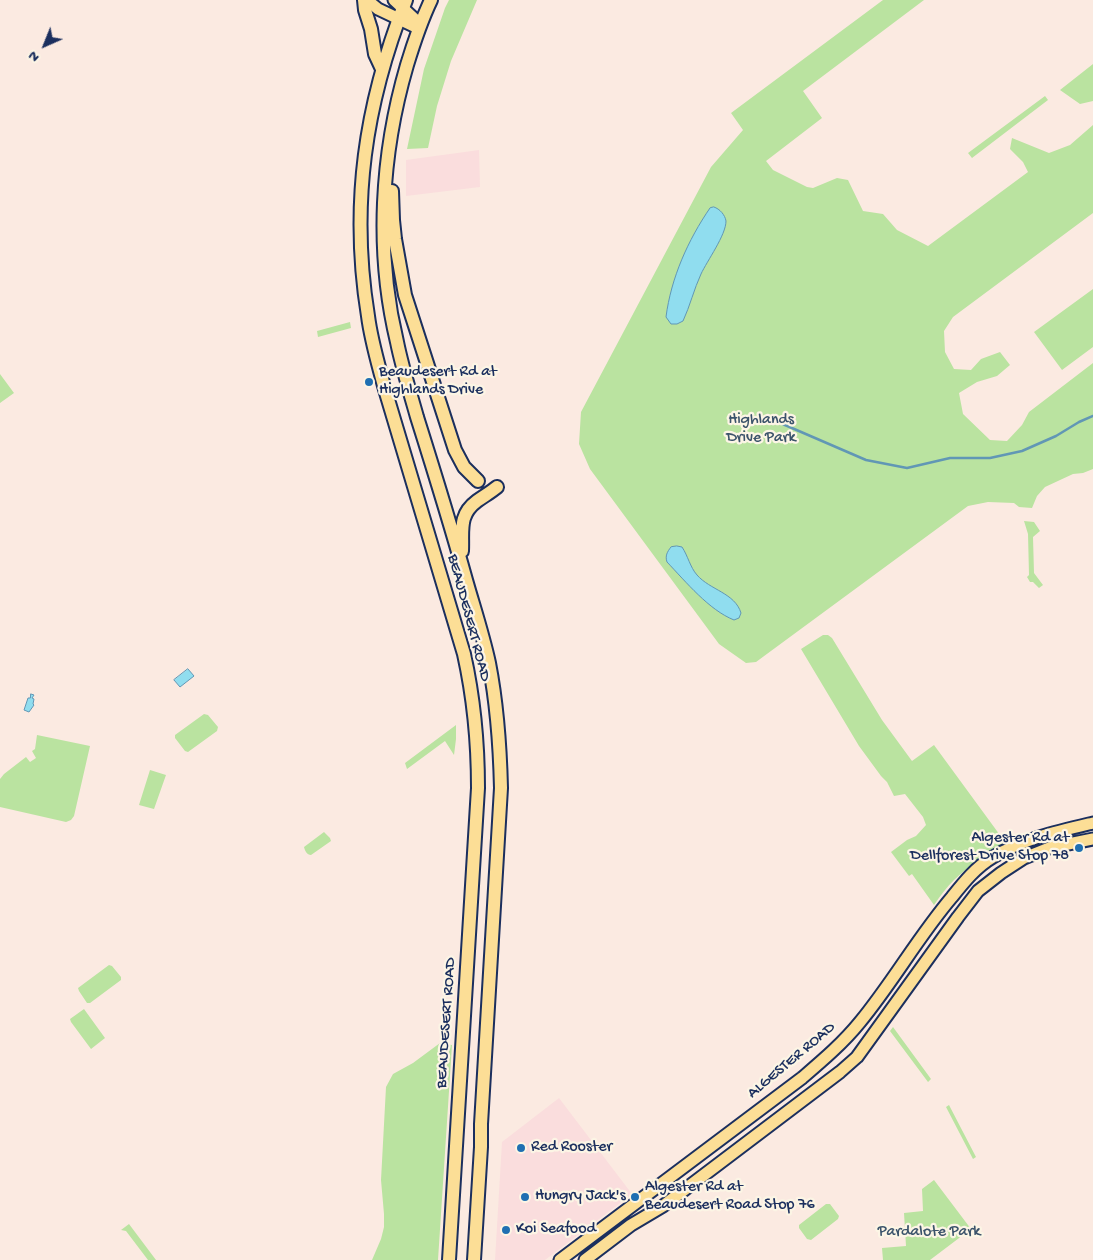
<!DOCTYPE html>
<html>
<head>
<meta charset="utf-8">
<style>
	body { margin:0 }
	#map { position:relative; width:1093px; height:1260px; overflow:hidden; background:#fbeae1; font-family:"Gochi Hand",sans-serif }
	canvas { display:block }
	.north { position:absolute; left:20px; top:20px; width:50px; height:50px; -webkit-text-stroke:4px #fcf5e5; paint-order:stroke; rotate:224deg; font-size:14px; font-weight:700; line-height:20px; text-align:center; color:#1b2f5e }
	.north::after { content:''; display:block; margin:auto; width:18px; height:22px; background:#1b2f5e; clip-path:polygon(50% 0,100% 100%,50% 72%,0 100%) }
</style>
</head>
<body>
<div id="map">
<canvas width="1093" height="1260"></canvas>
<div class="north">N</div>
</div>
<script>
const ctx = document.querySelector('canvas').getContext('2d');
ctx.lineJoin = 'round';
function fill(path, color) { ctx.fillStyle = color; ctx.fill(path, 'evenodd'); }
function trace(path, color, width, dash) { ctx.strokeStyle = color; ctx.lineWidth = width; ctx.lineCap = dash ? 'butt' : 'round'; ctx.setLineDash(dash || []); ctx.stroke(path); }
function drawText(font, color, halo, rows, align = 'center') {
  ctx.font = font + ' "Gochi Hand",sans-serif'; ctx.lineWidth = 4.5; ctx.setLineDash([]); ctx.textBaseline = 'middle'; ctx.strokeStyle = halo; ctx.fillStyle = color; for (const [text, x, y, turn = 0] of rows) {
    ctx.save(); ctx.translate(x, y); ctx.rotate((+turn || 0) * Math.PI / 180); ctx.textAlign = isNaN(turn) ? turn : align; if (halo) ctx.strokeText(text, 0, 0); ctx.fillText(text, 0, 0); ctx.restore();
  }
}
fill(new Path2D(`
	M479,150l1,37 -74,9v-36z
	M559,1098l73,96 -87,66h-50l7,-118z`), '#fadddd');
fill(new Path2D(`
	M449,0h28l-26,61 -14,45 -9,42 -21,1 17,-80 21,-61z
	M883,0h41l-121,91 19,27 -56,43 7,9 34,17 6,1 24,-10 11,2 15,31 20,3 14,16 31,16 100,-74 -5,-10 -13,-13 2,-11 37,15 21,-8 23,-20v88l-140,104 -9,14 1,21 9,17 17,1 10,-11 19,-7 10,13 -13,11 -20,6 -18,11 4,21 27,26 17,1 15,-16 7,-13 64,-49v106l-10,4 -10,1 -28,13 -8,9 -5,12 -13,-1 -5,-4 -26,-1 -20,4 -212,156 -10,1 -27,-19 -129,-175 -11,-25 2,-32 130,-245 32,-37 -12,-17z
	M1093,64v37l-13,3 -20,-14z
	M1045,96l3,4 -76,58 -4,-5z
	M1093,289v58l-31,23 -28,-38z
	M350,322l1,6 -33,9 -1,-6z
	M0,374l14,19 -14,10z
	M1024,521l10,1 6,9 -7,6 1,36 9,12 -4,3 -6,-6h-3l-3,-5 2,-2 -1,-41z
	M823,635h5l4,3 50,82 30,41 22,-16 71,97c-18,11 -35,23 -51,38 -7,7 -14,16 -20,25l-22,-31 -3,2 -18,-24 16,-12 9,-4 10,-11 -3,-8 -18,-23 -11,2 -7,-14 -6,-6 -22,-30 -58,-97z
	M204,714l4,1 10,12 -1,4 -29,21 -3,-1 -10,-13v-3z
	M456,725v14l-2,16 -9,-14 -38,28 -2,-6z
	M37,735l53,11 -16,70 -3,4 -5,2 -66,-15v-28l4,-5 22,-17 4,5 6,-4 -4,-7 3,-2z
	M150,770l16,5 -12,34 -15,-4z
	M324,832l6,6 1,3 -20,14c-4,0 -6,-4 -7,-8z
	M109,965l3,1 9,11v3l-31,23h-3l-8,-12 -1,-3z
	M84,1009l21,29 -14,11 -20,-27 -1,-3z
	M893,1027l38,52 -3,3 -38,-51z
	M440,1043l12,2 -14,215h-66l9,-21 3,-12v-13l-3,-34 5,-93 7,-13 20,-11z
	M949,1105l27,52 -3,2 -27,-52z
	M934,1180l37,49 -41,31h-47l-1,-12 24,-2 -2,-33 19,-2 -1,-22z
	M826,1204h4l9,12 -1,3 -27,21 -4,-1 -8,-11v-3z
	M129,1224l27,36h-8l-22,-29 -5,-1z`), '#bae3a0');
const water = new Path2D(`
	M714,207c6,2 11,8 12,14 0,14 -19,40 -25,53 -7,15 -11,32 -18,47l-6,3h-6l-5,-7c5,-39 22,-77 44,-109z
	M677,546l5,1c6,9 8,20 15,28 13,15 38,18 44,38l-2,5 -5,2c-25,-10 -48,-38 -67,-58 -2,-6 0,-10 4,-15z
	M188,669l6,7 -14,11 -6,-7z
	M31,694l3,1 -2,3 2,1 -1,5 1,1 -5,7 -5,-2 4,-12h2z`);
fill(water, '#90ddef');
trace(water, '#6197b5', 1);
trace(new Path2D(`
	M778,422l88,38 41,8 43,-10h40l32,-7 34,-15 23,-14 14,-6`), '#6197b5', 2.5);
const major = new Path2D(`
	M367,0l11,9 40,19
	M394,0l26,24
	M560,1260l242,-182c21,-18 41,-35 58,-56 33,-40 58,-85 92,-125 12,-15 24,-30 41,-40 30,-18 66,-26 100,-34
	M585,1260l46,-35 32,-19 177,-134 17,-15 101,-140 20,-26 23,-18 23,-15 25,-10 44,-9`);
const highway = new Path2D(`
	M364,0l1,10 6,19 4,25 7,15
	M406,0c-41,104 -56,205 -38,316 3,24 10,47 16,70l80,268c10,45 14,89 14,134l-29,472
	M431,0c-10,21 -17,42 -24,65 -26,89 -32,186 -10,277 5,25 13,50 20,75 17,54 34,109 49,163 8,28 17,55 23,83 8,41 11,83 12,125l-20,336v23l-7,113
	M392,191l1,29 2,19 10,56 50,155 9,17 14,14
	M462,551c1,-20 -4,-36 15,-50 7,-5 14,-9 20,-14`);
trace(major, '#1b2f5e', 15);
trace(highway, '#1b2f5e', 16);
trace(major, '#fcde96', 11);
trace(highway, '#fcde96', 12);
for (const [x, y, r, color] of [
	[369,382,5,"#1f6fb2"],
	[1079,848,5,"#1f6fb2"],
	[521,1148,5,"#1f6fb2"],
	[525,1197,5,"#1f6fb2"],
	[635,1197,5,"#1f6fb2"],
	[506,1230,5,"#1f6fb2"]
]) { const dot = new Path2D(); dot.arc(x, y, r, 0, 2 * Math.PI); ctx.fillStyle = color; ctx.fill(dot); trace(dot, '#fcf5e5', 2); }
drawText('16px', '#1b2f5e', '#fcf5e5', [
	["Beaudesert Rd at",379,373],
	["Highlands Drive",379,391],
	["Algester Rd at",1069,839,"right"],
	["Dellforest Drive Stop 78",1069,857,"right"],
	["Red Rooster",531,1148],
	["Algester Rd at",645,1188],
	["Beaudesert Road Stop 76",645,1206],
	["Hungry Jack's",535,1197],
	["Koi Seafood",516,1230]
], 'left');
drawText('16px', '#3b536b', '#fcf5e5', [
	["Highlands",761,421],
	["Drive Park",761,439],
	["Pardalote Park",929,1233]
]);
drawText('16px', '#1b2f5e', '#fcf5e5', [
	["BEAUDESERT ROAD",468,618,75],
	["BEAUDESERT ROAD",447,1023,-86],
	["ALGESTER ROAD",792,1061,-40]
]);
</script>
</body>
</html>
